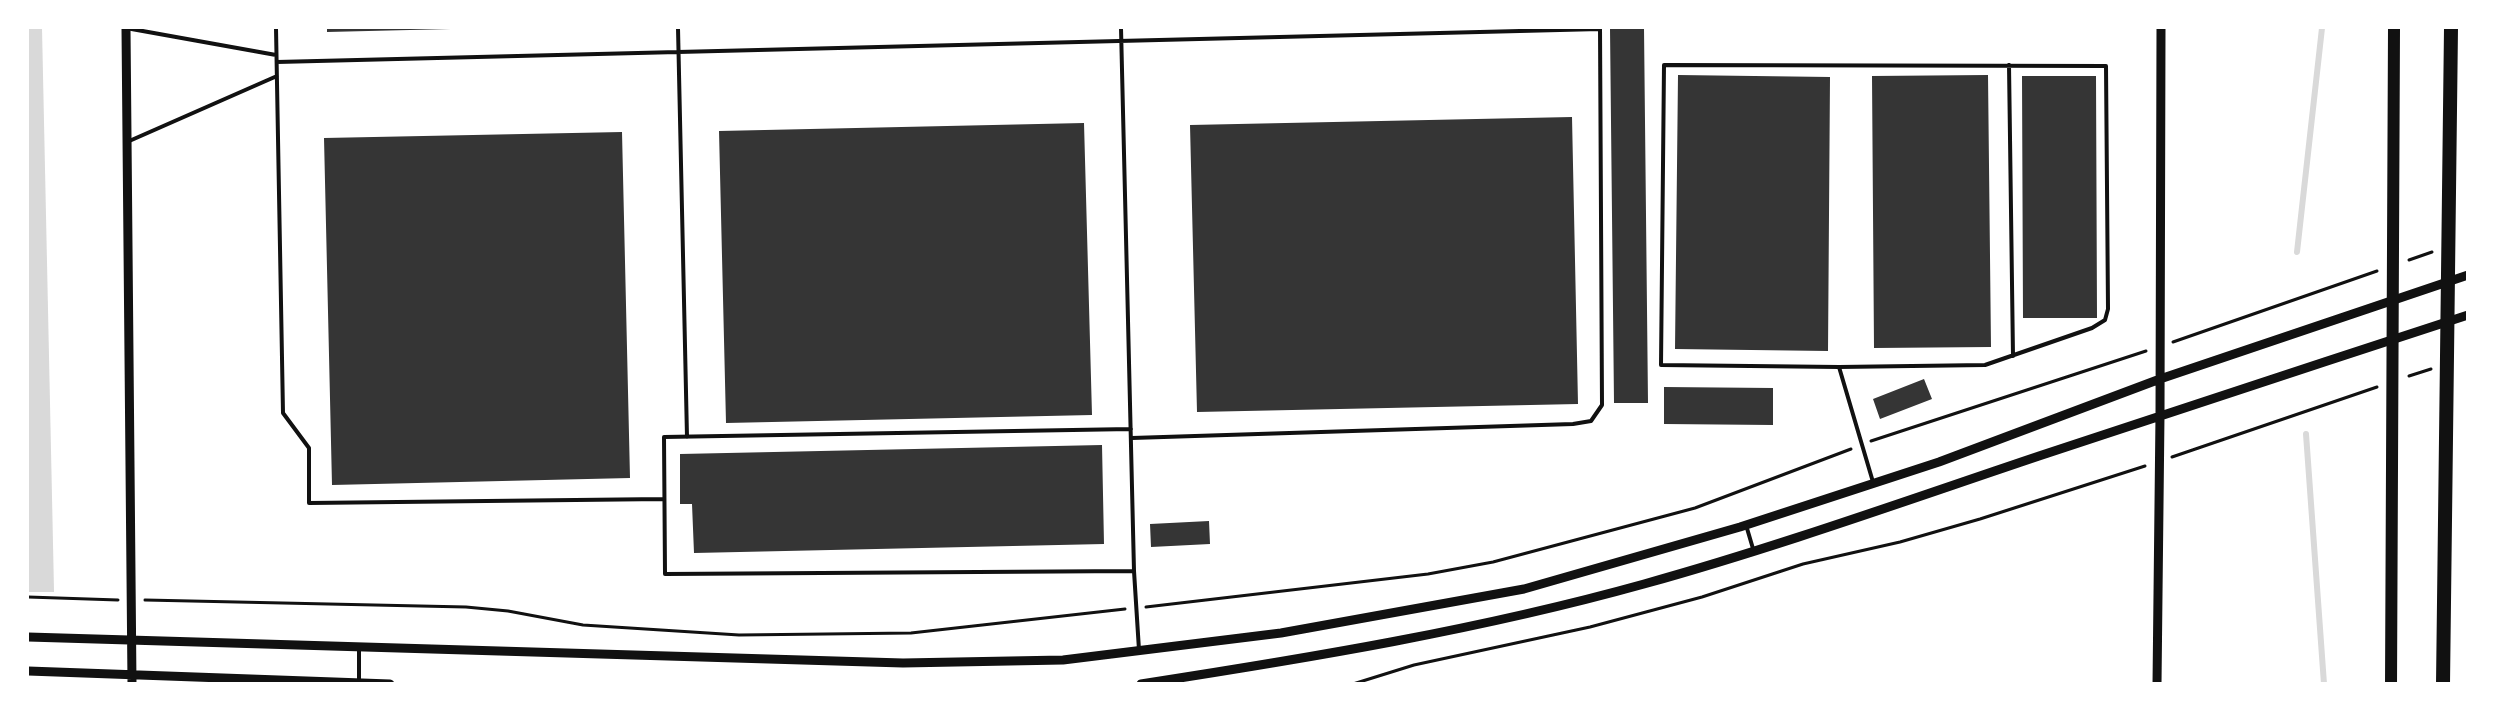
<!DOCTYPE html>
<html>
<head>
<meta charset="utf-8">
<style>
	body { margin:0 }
	#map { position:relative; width:2495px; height:711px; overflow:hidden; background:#fff; font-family:"Golos Text",sans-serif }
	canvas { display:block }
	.frame { position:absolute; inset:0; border:29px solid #fff; pointer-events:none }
</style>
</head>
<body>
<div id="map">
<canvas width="2495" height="711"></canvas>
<div class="frame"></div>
</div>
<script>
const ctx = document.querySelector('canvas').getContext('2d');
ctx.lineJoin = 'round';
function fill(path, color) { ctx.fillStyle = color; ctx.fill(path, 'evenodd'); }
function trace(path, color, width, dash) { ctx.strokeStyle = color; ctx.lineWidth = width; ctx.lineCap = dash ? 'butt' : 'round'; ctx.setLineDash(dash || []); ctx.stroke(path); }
fill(new Path2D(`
	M28,28h14l14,656 -28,-1z`), '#d9d9d9');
fill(new Path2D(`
	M28,592h29v92l-29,-1z`), '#fff');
trace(new Path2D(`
	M2297,252l25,-224
	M2306,434l18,250`), '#d9d9d9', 6);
fill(new Path2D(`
	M327,28h123l1,1 -124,3z
	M1610,28h34l4,375h-34z
	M1678,75l152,2 -2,274 -153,-2z
	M1988,75l3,272 -117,1 -2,-272z
	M2022,76h74l1,242h-74z
	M1572,117l6,287 -381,8 -7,-287z
	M1084,123l8,292 -366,8 -7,-292z
	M622,132l8,346 -298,7 -8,-347z
	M1924,379l8,20 -52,20 -7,-20z
	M1664,387l109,1v37l-109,-1z
	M1102,445l2,99 -410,9 -2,-49h-12v-50z
	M1209,521l1,23 -59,3 -1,-23z`), '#353535');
trace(new Path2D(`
	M2409,260l23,-8
	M2173,342l204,-71
	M2409,376l22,-7
	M1871,441l275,-90
	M2172,457l205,-70
	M28,597l90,3
	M145,600l321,7 42,4 75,14 156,10 172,-2 214,-24
	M1146,607l282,-33 65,-12 202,-54 156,-59
	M1353,684l61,-19 176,-38 112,-30 101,-33 97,-22 80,-23 165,-53`), '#111', 3);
trace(new Path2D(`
	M126,28l150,27
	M276,28l7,385 26,35v55l355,-4
	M678,28l9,409
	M1121,28l13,543 -469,3 -1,-137 467,-8
	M277,62l1323,-33
	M1664,65l442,1 2,243 -3,11 -13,8 -107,37 -146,2 -178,-2z
	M2009,65l4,291
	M127,142l150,-66
	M1839,367l34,115
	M1132,438l441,-14 18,-3 11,-16 -2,-377
	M1746,525l8,27
	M1134,571l5,79
	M359,683v-35`), '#111', 4);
trace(new Path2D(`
	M126,28l6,656
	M28,637l875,26 160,-3 218,-27 243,-44 216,-62 199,-65 221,-83 308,-104
	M28,671l362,13
	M1141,684c168,-26 338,-54 503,-100 133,-37 264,-84 395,-128 143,-48 286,-94 429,-141
	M2157,684l3,-269 1,-387`), '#111', 9);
trace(new Path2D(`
	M2391,684l3,-656`), '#111', 12);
trace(new Path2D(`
	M2443,684l8,-656`), '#111', 14);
</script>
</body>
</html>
